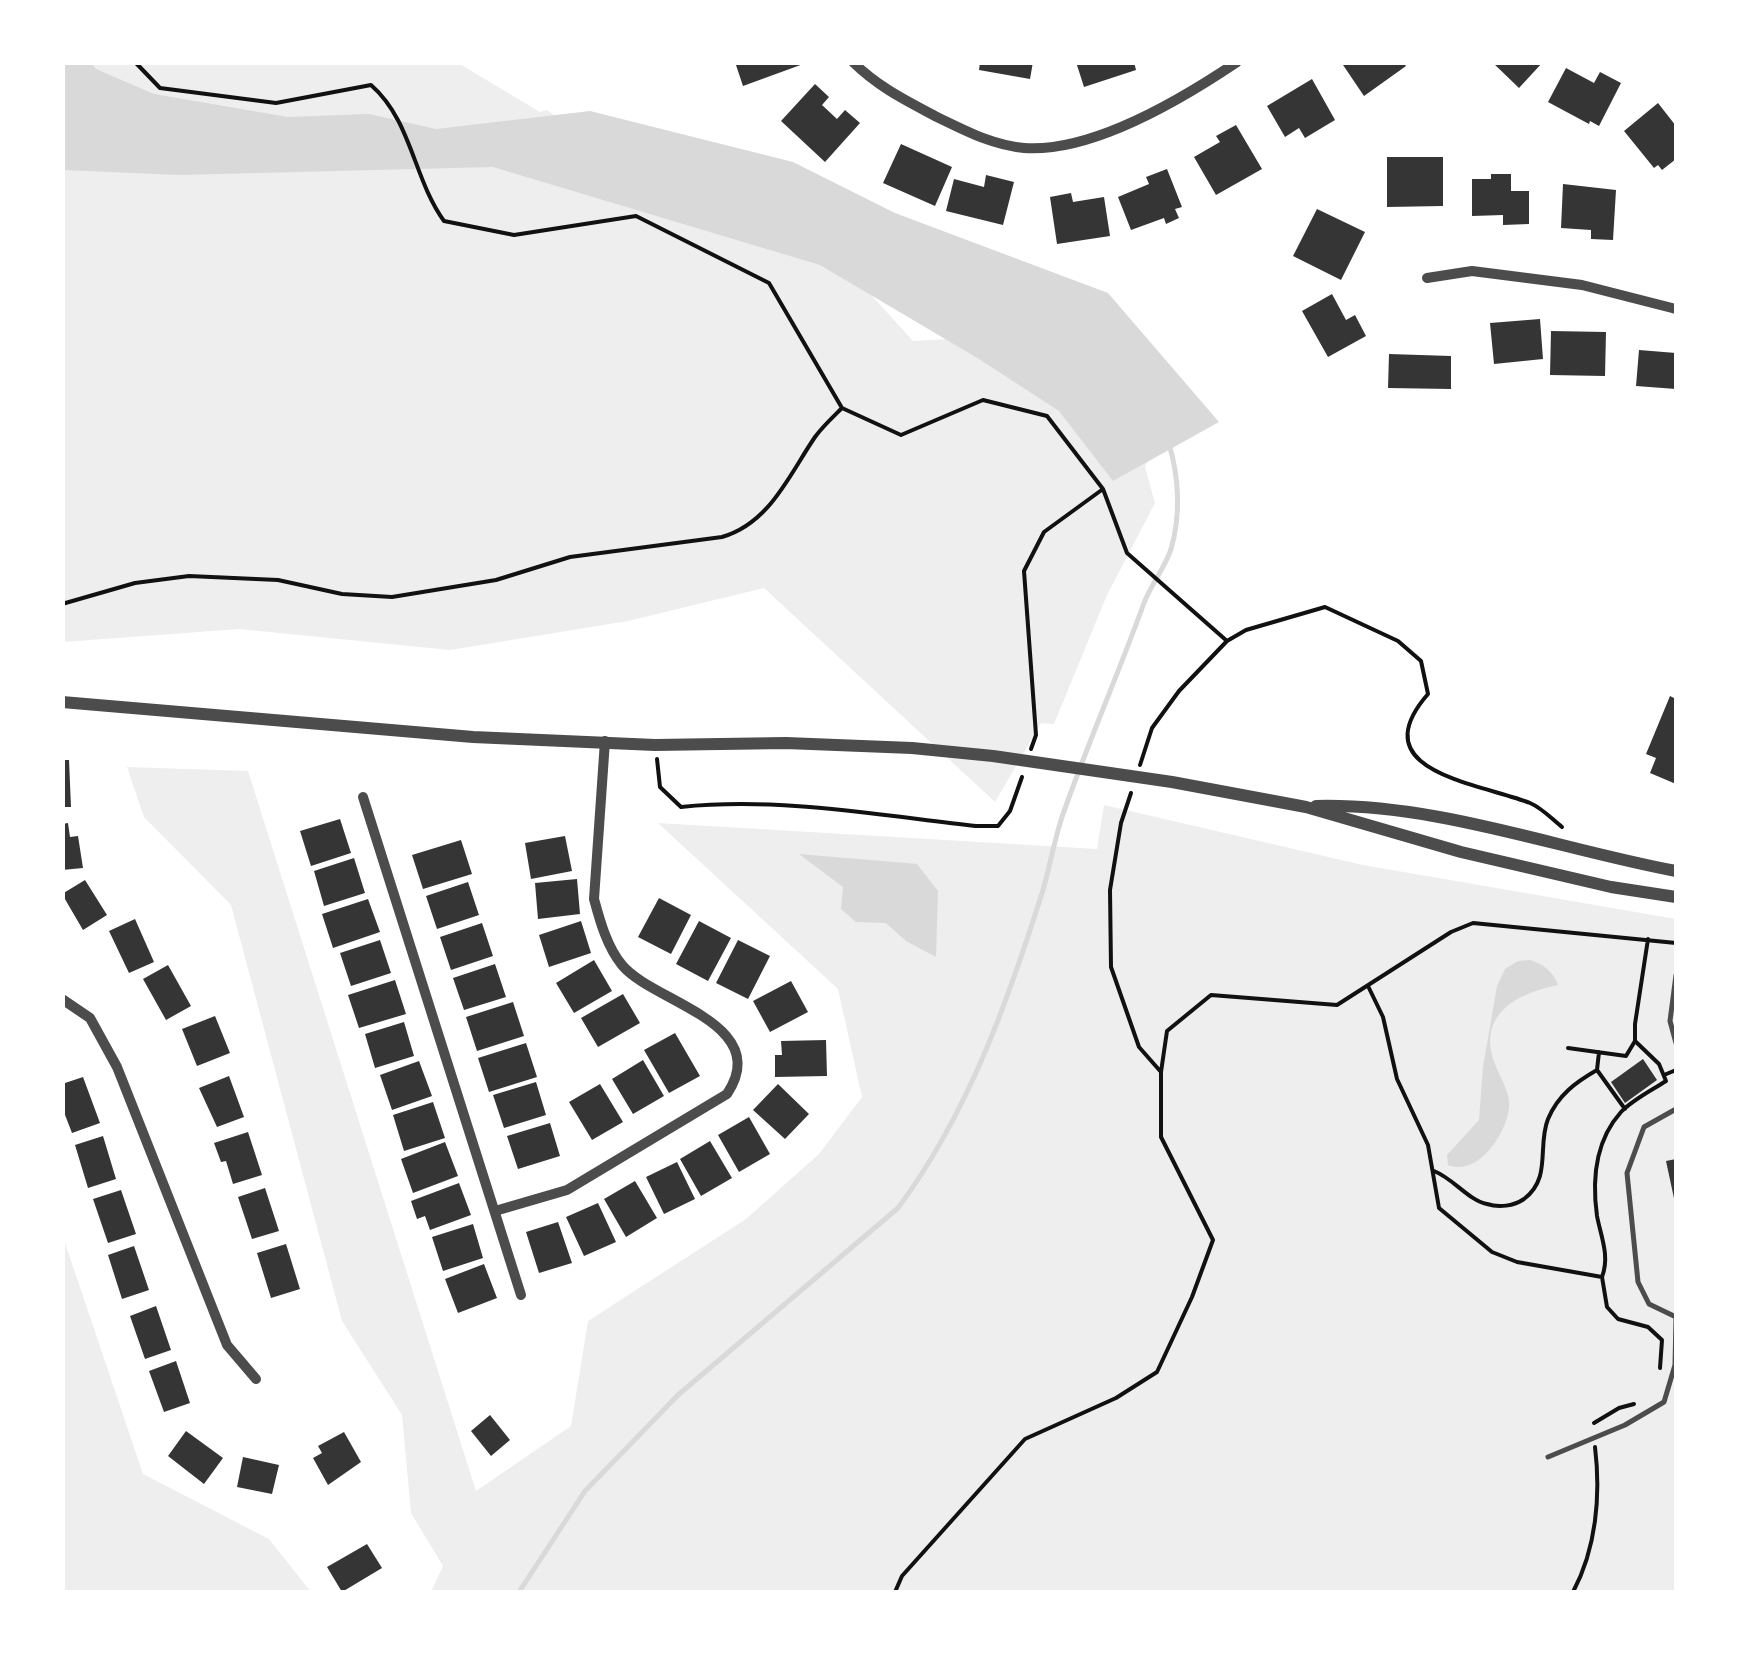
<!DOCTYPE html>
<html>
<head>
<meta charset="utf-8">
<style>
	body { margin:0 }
	#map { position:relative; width:1739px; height:1655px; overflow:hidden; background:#fff; font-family:Figtree,sans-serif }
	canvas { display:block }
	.frame { position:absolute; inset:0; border:65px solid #fff; pointer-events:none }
</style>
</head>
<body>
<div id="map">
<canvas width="1739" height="1655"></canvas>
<div class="frame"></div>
</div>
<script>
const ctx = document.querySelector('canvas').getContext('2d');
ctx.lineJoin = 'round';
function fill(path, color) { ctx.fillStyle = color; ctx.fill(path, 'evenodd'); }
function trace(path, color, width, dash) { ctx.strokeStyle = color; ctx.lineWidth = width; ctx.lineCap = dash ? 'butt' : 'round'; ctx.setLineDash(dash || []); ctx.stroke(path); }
fill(new Path2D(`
	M62,63h396l82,49 7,-2 69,52 189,60 108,119 107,-6 135,108 -10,24 10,36 -48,92 -53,129 -13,-1 -46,79 -231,-214 -136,33 -178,29 -211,-21 -176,13z
	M127,767l121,4 228,720 95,-65 17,-105 158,-102 73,-65 43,-57 -24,-108 -180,-166 439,26 7,-44 259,60 313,54v673h-1245l12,-26 -32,-53 -9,-98 -60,-94 -111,-416 -87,-88z
	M62,1234l81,240 126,65 42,53h-248z`), '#eee');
fill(new Path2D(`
	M63,63h28l5,6 58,25 134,23 81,-3 67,15 154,-18 203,51 102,51 213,80 111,129 -106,59 -54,-70 -80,-52 -159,-94 -327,-98 -314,8 -116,-5z
	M799,854l118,10 21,27 -2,66 -30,-16 -20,-18 -30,-1 -15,-13 2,-22z
	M1530,960c14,4 23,12 28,25 -40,8 -82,29 -63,79 5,14 16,29 14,44 -3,27 -32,69 -61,57l-1,-10 32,-35 4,-53 14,-81 8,-17 13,-8z`), '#d9d9d9');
trace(new Path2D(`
	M519,1592l66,-101 93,-96 220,-187c70,-94 110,-207 145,-318 7,-24 11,-49 19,-73 25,-72 56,-142 82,-214 7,-19 21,-35 27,-54 10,-34 8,-72 -2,-105`), '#d9d9d9', 5);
fill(new Path2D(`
	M735,62h71v1l-63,23z
	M980,62h53l-3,17 -51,-9z
	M1076,62h58l2,8 -52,17z
	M1341,62h62l3,4 -42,30z
	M1492,62h51l-24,26z
	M1566,68l28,15 6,-11 21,11 -22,43 -9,-5 -1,3 -41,-22z
	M1312,79l23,41 -30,18 -6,-10 -14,9 -18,-31z
	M815,84l14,13 -7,8 15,14 8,-9 15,13 -35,39 -44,-41z
	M1658,103l18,23v33l-14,11 -4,-5 -4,3 -30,-37z
	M1236,125l26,44 -46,26 -22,-38 26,-15 -4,-6z
	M901,144l51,23 -17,39 -52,-23z
	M1387,157h56v49l-56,1z
	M1167,169l15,38 -7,2 4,9 -13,6 -2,-6 -33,12 -13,-33 31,-13 -3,-7z
	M1491,174h20v17h18v33l-26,1v-10l-31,1v-37h19z
	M986,175l28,7 -11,43 -57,-14 8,-32 30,8z
	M1563,184l53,6 -3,50 -22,-1v-9l-30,-2z
	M1071,193l2,9 31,-5 6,39 -53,8 -7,-47z
	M1317,209l48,23 -24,48 -48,-24z
	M1332,294l14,26 9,-5 11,21 -38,21 -26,-46z
	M1540,319l3,40 -49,5 -4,-41z
	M1551,331l55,1 -1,44 -55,-1z
	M1639,350l37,3v36l-40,-3z
	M1389,354l62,2v33l-63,-1z
	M1670,696l6,3v85l-26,-11 6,-15 -10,-4z
	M62,760h7l2,47h-9z
	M340,819l11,34 -40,13 -11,-35z
	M68,823l2,14 8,-1 5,32 -21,2v-46z
	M565,836l7,35 -41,8 -6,-36z
	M461,840l11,34 -49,15 -11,-34z
	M354,858l11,35 -41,13 -10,-35z
	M577,879l3,35 -42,5 -3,-36z
	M85,880l22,35 -24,15 -21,-36z
	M468,882l11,33 -42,14 -11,-33z
	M659,898l32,17 -20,39 -33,-17z
	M368,899l12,33 -47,16 -11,-34z
	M135,919l19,43 -25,11 -20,-42z
	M581,921l10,32 -42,14 -10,-32z
	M699,921l32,17 -23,43 -32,-17z
	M482,923l11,33 -42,14 -11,-33z
	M380,940l11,33 -40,13 -11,-33z
	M738,940l32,16 -22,43 -32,-16z
	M594,960l18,31 -38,22 -18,-30z
	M495,964l11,33 -42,13 -11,-32z
	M168,965l23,41 -25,14 -23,-41z
	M395,980l11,34 -47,14 -11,-33z
	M791,981l17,31 -38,20 -17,-31z
	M623,994l17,29 -42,24 -17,-29z
	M513,1002l11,34 -47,15 -11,-34z
	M215,1016l15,37 -33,13 -15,-37z
	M404,1022l10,34 -39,12 -10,-34z
	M675,1033l25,43 -31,17 -25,-43z
	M826,1040l1,36 -52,1v-22h7l-1,-14z
	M526,1043l11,34 -48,15 -11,-34z
	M1643,1059l14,21 -32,23 -14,-21z
	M643,1060l21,36 -31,18 -21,-35z
	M419,1061l13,35 -40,14 -12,-35z
	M229,1076l15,41 -27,10 -18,-39z
	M83,1077l17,46 -28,10 -10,-26v-23z
	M536,1082l10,33 -42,13 -11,-33z
	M600,1084l23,38 -31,18 -23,-38z
	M778,1084l31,30 -24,25 -32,-29z
	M433,1102l12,36 -41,13 -11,-36z
	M749,1117l21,37 -31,18 -21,-37z
	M550,1123l10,33 -42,13 -11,-33z
	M248,1132l14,43 -29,9 -7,-23 -5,1 -7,-19z
	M103,1136l13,43 -28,9 -13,-43z
	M710,1141l22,37 -31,18 -21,-37z
	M445,1142l13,34 -45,17 -12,-34z
	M1676,1159v44h-1l-9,-42z
	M677,1162l18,37 -31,15 -18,-37z
	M635,1181l22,37 -31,19 -22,-38z
	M459,1183l12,32 -41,15 -5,-14 -8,3 -6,-18z
	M265,1188l14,43 -27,8 -14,-42z
	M121,1190l15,44 -28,9 -15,-44z
	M598,1203l18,39 -32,14 -18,-39z
	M558,1222l14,41 -33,10 -13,-41z
	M473,1224l10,34 -40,13 -11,-34z
	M286,1244l14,45 -29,9 -14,-45z
	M134,1246l15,44 -27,9 -14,-44z
	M484,1264l13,34 -39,15 -13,-34z
	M156,1306l15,44 -26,9 -15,-43z
	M176,1361l14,42 -26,9 -15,-41z
	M490,1415l20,25 -19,16 -20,-25z
	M186,1431l37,27 -19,26 -36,-28z
	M344,1432l17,30 -33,23 -15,-27 9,-5 -4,-7z
	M243,1457l36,8 -7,29 -35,-7z
	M367,1544l15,24 -40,24 -15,-25z`), '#353535');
trace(new Path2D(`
	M135,62l25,26 116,15 95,-18c41,36 42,93 73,136l70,14 122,-19 133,67 73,125 59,27 82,-35 64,16 56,73 24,64 100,88 19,-11 79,-23 73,34 23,20 7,33c-68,78 51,89 102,109 12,5 22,16 32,24
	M62,604l73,-21 54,-7 89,4 64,14 50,3 104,-17 74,-23 152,-20c48,-14 67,-62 93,-100 8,-11 18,-20 27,-29
	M1031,749l5,-14 -12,-164 20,-39 59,-43
	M657,759l3,28 21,20c98,-10 197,8 295,19h22l12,-15 12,-34
	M1140,765l12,-37 27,-37 48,-50
	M1131,793l-10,30 -11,67 1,77 28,80 22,25
	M1368,986l15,31 14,62 31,66 11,63 53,44 25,10 85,15c8,-21 -1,-40 -5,-61 -5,-36 -2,-75 24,-104 11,-12 31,-22 45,-31l-7,-17 -24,-23v-17l13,-85
	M1568,1048l58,8 9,-15
	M1599,1052l-2,18 28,39
	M1664,1075l12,-5
	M1434,1171c20,8 34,29 53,33 12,4 27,2 37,-5 28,-21 13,-53 24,-80 10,-24 28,-37 49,-49
	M1602,1277l5,30 11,12 30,8 14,13 -2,28
	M1594,1423l25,-15 15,-4
	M895,1592l7,-16 123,-137 91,-41 41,-26 35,-75 21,-57 -52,-103v-65l6,-41 44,-36 126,10 114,-73 22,-9 203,20
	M1573,1592c23,-43 28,-96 22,-145`), '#111', 4);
trace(new Path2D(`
	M1676,975l-6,46 6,22
	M1548,1457l77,-32 39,-23 11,-37 1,-48 -27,-13 -11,-22 -11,-109 17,-46 32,-18`), '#4c4c4c', 5);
trace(new Path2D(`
	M853,62c25,25 54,39 84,55 29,14 55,28 87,31 68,5 158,-49 213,-86
	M1427,278l45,-7 110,14 94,24
	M363,797l158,498
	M62,999l28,19 27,49 110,278 29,34
	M495,1211l72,-21 160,-96c47,-71 -75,-92 -105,-129 -15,-18 -22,-44 -28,-66l11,-158`), '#4c4c4c', 10);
trace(new Path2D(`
	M62,702l411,35 182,8 131,-2 126,5 81,8 179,26 134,25 155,45 150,35 65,10
	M1316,806c121,-3 242,43 360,65`), '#4c4c4c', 12);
</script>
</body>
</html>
